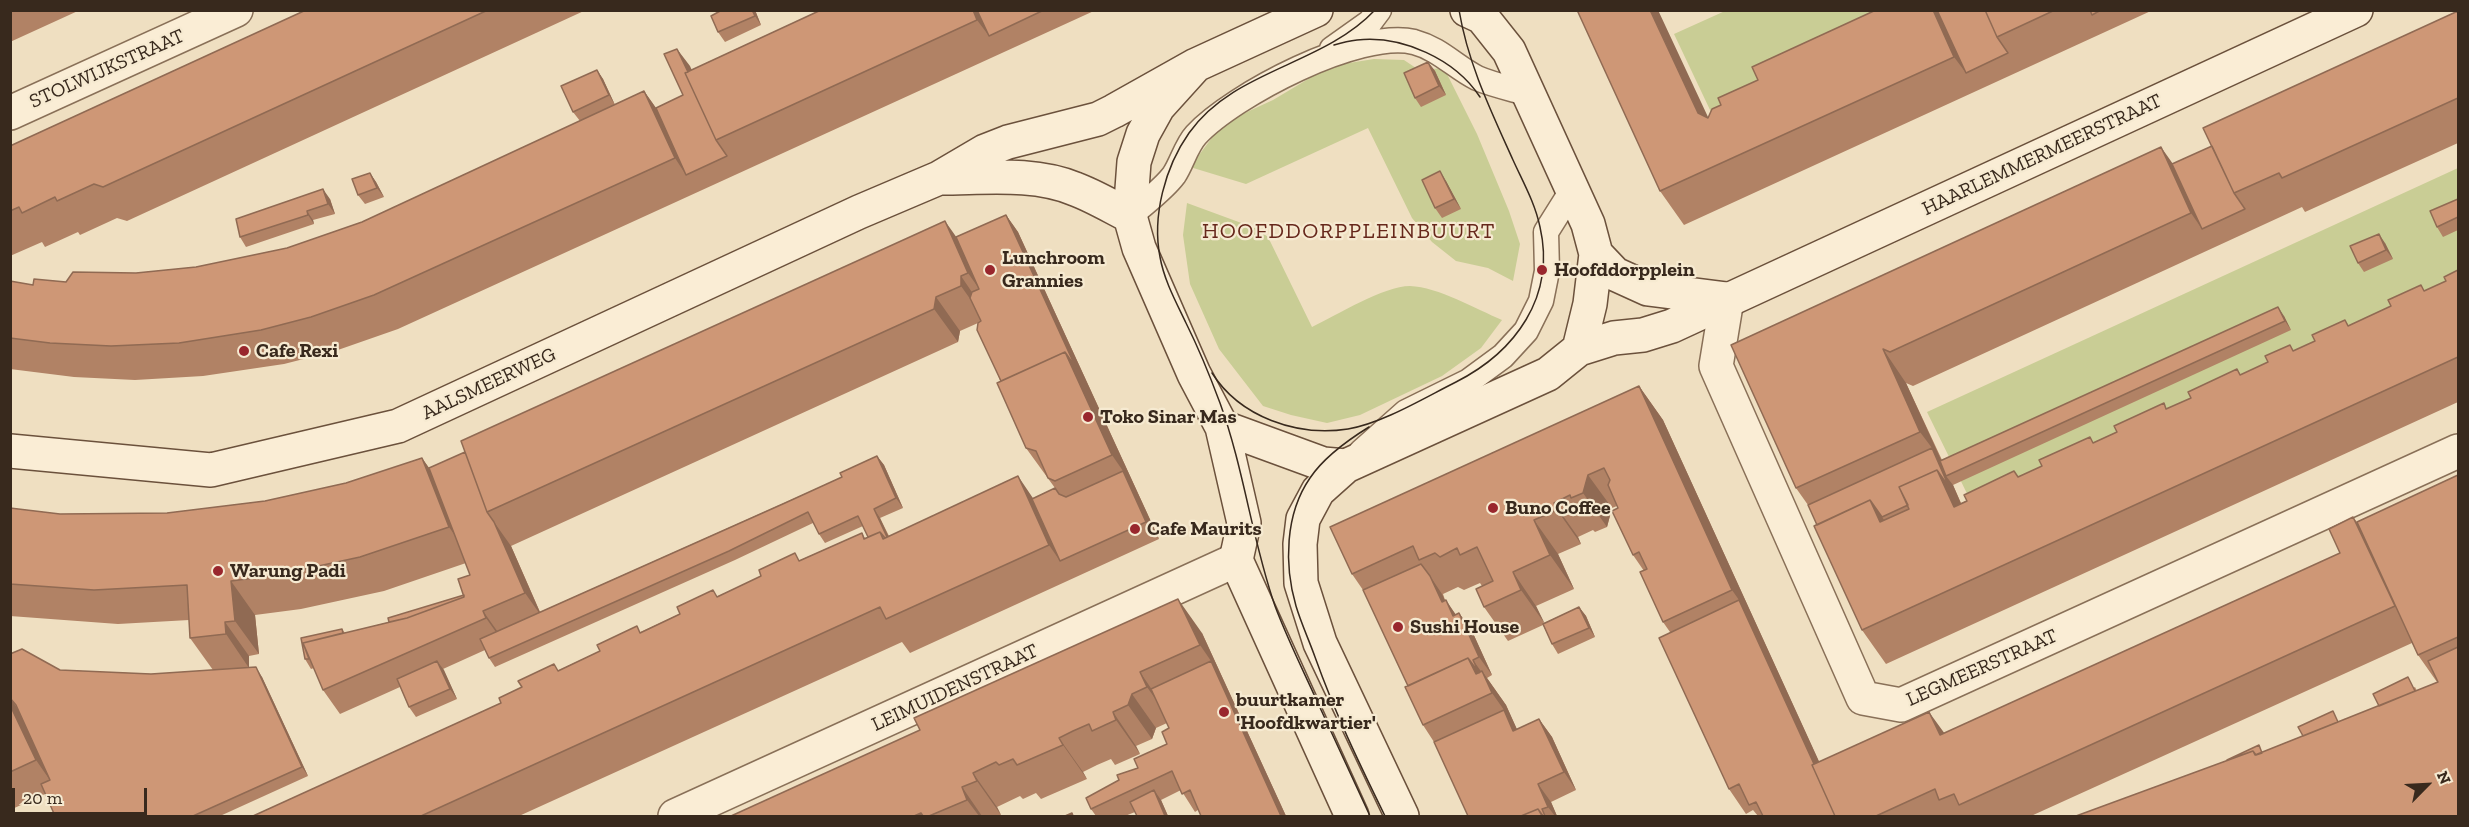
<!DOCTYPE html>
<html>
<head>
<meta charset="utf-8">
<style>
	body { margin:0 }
	#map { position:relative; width:2469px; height:827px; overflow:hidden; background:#efdfc1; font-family:"Zilla Slab",serif }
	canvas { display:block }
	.frame { position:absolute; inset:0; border:12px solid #38291d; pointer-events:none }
	.north { position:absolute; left:2397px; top:755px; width:60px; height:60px; -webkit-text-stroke:4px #f6ead1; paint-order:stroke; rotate:66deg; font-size:16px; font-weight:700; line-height:24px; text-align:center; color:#38291d }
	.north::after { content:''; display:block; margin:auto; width:21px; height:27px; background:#38291d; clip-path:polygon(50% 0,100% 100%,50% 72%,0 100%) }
	.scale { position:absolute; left:12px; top:788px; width:135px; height:27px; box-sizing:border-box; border:3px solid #38291d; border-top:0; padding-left:8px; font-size:18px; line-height:21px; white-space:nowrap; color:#38291d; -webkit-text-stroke:4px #f6ead1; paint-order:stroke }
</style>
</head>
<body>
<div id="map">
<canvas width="2469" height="827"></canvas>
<div class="frame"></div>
<div class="north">N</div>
<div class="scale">20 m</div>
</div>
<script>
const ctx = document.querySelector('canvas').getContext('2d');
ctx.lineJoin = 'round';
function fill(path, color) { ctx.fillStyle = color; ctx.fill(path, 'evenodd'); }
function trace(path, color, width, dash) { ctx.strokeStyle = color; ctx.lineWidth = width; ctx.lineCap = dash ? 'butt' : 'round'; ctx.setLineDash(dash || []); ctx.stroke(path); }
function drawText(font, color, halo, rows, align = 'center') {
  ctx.font = font + ' "Zilla Slab",serif'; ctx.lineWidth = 4.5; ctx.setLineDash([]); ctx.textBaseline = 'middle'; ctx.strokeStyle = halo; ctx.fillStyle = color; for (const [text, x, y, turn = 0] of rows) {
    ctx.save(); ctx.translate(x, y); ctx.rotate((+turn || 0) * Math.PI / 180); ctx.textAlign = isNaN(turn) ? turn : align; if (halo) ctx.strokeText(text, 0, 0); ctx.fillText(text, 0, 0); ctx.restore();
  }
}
fill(new Path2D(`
	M1725,11h210l-224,101 -37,-78z
	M1374,59l30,1 15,10 25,-2 33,66 32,77 11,33 -7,37 -25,-13 -32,-7 -24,-19 -20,-24 -44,-90 -122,56 -56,-17 33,-44 50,-23 57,-34z
	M2458,168v130l-479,220 -52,-106z
	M1187,203l68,25 13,9 44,90c25,-12 72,-41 98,-41 28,1 66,23 92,34l-21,28 -39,28 -82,39 -33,8 -36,-8 -28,-9 -44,-57 -29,-65 -7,-49z`), '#c9cd95');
const lane = new Path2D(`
	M1332,49l38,-27 9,-12
	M1130,216c14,-13 33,-26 44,-41 8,-12 12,-29 22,-40 37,-40 163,-106 218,-93 26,7 41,25 63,36 16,7 36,11 53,16
	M1361,452l45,-40 63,-31 34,-25 23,-25 15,-30 6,-30 -1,-39 27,-43`);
const street = new Path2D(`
	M10,113l226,-103
	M1727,299l-11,67 147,332 38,7 557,-254
	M675,816l561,-256`);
const secondary = new Path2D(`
	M1316,10l-120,55 -38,42 -15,27 -9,28 -4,54 9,32 55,126 28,53 22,96 -8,37 116,256
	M941,178c44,0 93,-6 134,11 19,7 37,18 55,27
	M1596,254l19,20 33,15 79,10
	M1579,349l35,-11 29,-3 29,-9 684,-316
	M1222,427l101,37 23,2 202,-92 31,-25 11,-45 6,-50 -8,-30 -79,-173 -27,-34 -15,-7
	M10,451l201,19 187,-44 461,-214 80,-34 46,-27 23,-9 90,-23 16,-8 82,-46
	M1346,466l-28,25 -15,28 -3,25 1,39 19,60 82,173`);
trace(lane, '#897058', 27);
trace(street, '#897058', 36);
trace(secondary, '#6b513c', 36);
trace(lane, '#faedd5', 24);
trace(street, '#faedd5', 33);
trace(secondary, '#faedd5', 33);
trace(new Path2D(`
	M1334,45c7,-2 15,-4 23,-5 45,-5 98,19 123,57
	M1212,373c28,44 85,64 136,56 35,-6 76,-31 108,-47 59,-30 100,-85 84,-155 -5,-24 -17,-45 -27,-67 -22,-49 -45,-96 -54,-150
	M1369,427c-21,13 -45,30 -59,51 -25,36 -26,87 -14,128 5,17 13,34 19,51 20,56 44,106 70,159
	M1370,816c-18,-39 -36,-78 -54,-117 -14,-31 -29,-61 -41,-93 -23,-66 -31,-137 -55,-203 -10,-27 -21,-54 -34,-80 -10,-21 -22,-43 -26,-66 -8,-41 5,-90 29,-124 45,-64 133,-67 186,-123`), '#38291d', 1.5);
fill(new Path2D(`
	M10,10h70l-70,32z
	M306,10h280l-459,211 -10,-3 -37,17 -2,-3 -33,15 -3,-5 -32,14v-110z
	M722,10h33l6,15 -36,17 -7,-10z
	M821,10h275l-698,319 -63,22 -51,13 -81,12 -68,4 -61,-3 -64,-8v-88l23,4 33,-3 70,-9 60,-6 91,-19 75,-26 218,-101 -7,-9 24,-42 6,9 12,26 29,-14 12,17 27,-13 -6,-46 14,21z
	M1876,10h277l-469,215 -24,-34 48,-74 13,-12 37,-25z
	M2458,11v132l-153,69 -3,-5 -389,179 -7,-3 36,77 342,-144 7,14 -338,155 8,18 230,-105 46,-29 4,6 27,-13 22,-17 4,6 21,-10 30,-21 4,6 97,-45 12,-11v132l-572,262 -24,-34 -45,-105 -9,-20 -12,-17 -65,-143 441,-181 40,-18z
	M1428,62l7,9 11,24 -25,12 -6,-9z
	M370,173l6,9 8,15 -19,7 -7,-9z
	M1446,181l15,28 -19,9 -7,-10z
	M330,199l5,15 -22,6 1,4 -68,23 -6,-10z
	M2458,200v30l-15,7 -6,-10z
	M1006,215l12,17 141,307 -249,114 -8,-11 -383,174h-266l248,-113 58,-33 159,-74 144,-63 3,5 3,-1 -5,-11 -38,17 -6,-9 -6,-11 -78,37 -240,107 -6,-9 -4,-8 -42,19 14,30 -41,18 -7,-10 -9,-20 -60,27 -17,-24 -9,-22 -3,1 -6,-10 37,-30 3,4 44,-11 75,-27 6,-20 -4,-12 -82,28 -83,18 -46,6 4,39 -10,2v12l13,9 46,99 -88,40h-165l-10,-22 -35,16v-156l50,16 91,4 62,-4 -23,-32 -1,-18 -71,4 -108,-8v-108l50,6 107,-1 98,-12 81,-18 76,-25 7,10zM978,323l48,125 29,40 -22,10 -144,38 -9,-18 23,-10 -19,-43 -7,-9 -35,21 -302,135 -29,-66 447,-204 2,-11z
	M2385,243l8,16 -29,13 -6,-9z
	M1639,386l24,34 156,342 126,-29 395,-180 13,-36 4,5 101,-47v341l-195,-64 116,-46 36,-19 2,4 20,-9 -19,-27 -6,-12 -381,173h-273l-5,-6 -7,4 -17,-25 -59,-157 -7,-10 -19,-51 -11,-16 -16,-49 -5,2 -5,19 -12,5 -2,-2 -15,7 3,7 -23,10 16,35 -38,17 8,17 35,-16 7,9 9,21 -37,17 -6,-10 -9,-19 -35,16 -24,-34 -2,-21 -2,-3 -16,7 -6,-3 -15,7 2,6 11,15 3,-2 13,18 20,44 -5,3 19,27 11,25 22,-11 13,18 24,53 -25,12 6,14h-89l-34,-74 -11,-17 -15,-39 -45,-96 -11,-16z
	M1202,633l84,183h-85l-3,-6 -3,2 -14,-22 -20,10 7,16h-31l-2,-4 -10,4h-29l-5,-7 28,-29 19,-12 29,-24 2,-16 -2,-5 -11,5 -4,11 -16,7 4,8 -25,11 -4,-6 -14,6 -14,7 4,7 -46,20 -5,-6 -13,6 -3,-3 -23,11 4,8 -5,1h-265z`), '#b18265');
fill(new Path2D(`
	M752,10h3l6,15 -6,-9z
	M973,10h8l8,26 -12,-16z
	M1650,10h8l64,137 -24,-34z
	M1933,10h5l28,63 -12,-16z
	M677,49l13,17 32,71 -3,1z
	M1428,62l7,9 11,24 -7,-9z
	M597,70l6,9 12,26 -6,-10z
	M644,91l24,34 18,50 -11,-17z
	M2161,147l24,34 17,48 -11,-16z
	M1440,171l6,10 15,28 -7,-10z
	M370,173l6,9 8,15 -7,-9z
	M323,189l7,10 5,15 -7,-10z
	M307,211l6,9 1,4 -6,-9z
	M1006,215l12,17 141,307 -13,-17 -23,-51 -11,-16 -47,-103z
	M945,221l24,34 23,52 -24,-34z
	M2379,234l6,9 8,16 -7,-9z
	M961,276l23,34 1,10 -24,-34z
	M936,297l24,34 -2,11 -24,-33z
	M2278,307l6,9 7,14 -6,-9z
	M1883,349l23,34 42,92 -2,1 7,9 24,56 -23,-34 -17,-37 -5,-22 -12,-16z
	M1639,386l24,34 181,396h-6l-99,-216 -7,-10z
	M877,456l7,9 19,43 -7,-10z
	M422,458l24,34 26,68 -23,-33z
	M1588,475l24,33 -5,19 -24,-34z
	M1018,476l23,34 19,51 -11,-16z
	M1870,500l24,34 -14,-12z
	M1554,503l24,34 3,7 -24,-34z
	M874,509l6,9 18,39 -7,-10z
	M1534,520l24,34 16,35 -24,-34z
	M494,522l17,24 31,71 -17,-24z
	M1513,572l23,34 9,18 -24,-34z
	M1430,576l12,18 12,26 -12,-18z
	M231,581l24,34 4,39 -24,-33z
	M1178,599l24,34 84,183h-5l-70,-155 -11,-16z
	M1446,600l12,18 -5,-2z
	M1579,607l7,9 9,21 -6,-9z
	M483,611l17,24 3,7 -17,-24z
	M1459,613l13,18 20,44 -13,-18z
	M225,622l24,34v12l-23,-34z
	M1468,658l5,2 12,17 -3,-6 24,34 20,44 -13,-18 -9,-21 -12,-17 -16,-19z
	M437,661l7,9 13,29 -7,-10z
	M256,667l6,10 46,99 -6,-9z
	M1140,672l23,34 8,15 -24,-34z
	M1132,694l24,34 -4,11 -24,-34z
	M10,698l12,17 34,74 -20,-29 -26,-55z
	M1113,712l23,34 4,8 -24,-34z
	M1929,712l24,33 -13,-10z
	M1539,719l13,18 24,53 -12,-18z
	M1059,738l24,34 4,7 -24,-34z
	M973,773l24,34 4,8 -24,-34z
	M1538,784l13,18 6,14h-2l-7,-9z
	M962,787l20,29h-3l-12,-16z
	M1154,790l7,10 7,16h-3z`), '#906a53');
const building = new Path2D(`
	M306,10h182l-385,177 -9,-3 -37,17 -2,-4 -33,16 -3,-6 -9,4v-65z
	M722,10h30l3,6 -37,16 -7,-16z
	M821,10h152l4,10 -261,120 -31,-67z
	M977,10h67l-55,26z
	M1577,10h73l48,103 10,5 4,-9 9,-4 -3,-7 40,-18 -6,-13 124,-57h57l21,47 -294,134z
	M1937,10h48l12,27 11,16 -42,20z
	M1985,10h70l-58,27z
	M2090,10h11l-9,5z
	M2458,11v87l-176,80 -3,-5 -45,20 -31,-65z
	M677,49l11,23 -3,1 31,67 11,16 -41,19 -30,-67 27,-13 -19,-41z
	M1428,62l11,24 -24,12 -11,-25z
	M597,70l12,25 -36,17 -12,-26z
	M644,91l31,67 -301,137 -63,22 -50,13 -82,13 -68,3 -61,-3 -40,-5v-57l23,4 1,-6 32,3 7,-10 63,1 60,-6 91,-19 75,-26z
	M2212,146l22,47 11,16 -43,20 -30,-65z
	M2161,147l30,66 -301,139 -7,-3 37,83 -124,56 -65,-143z
	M1440,171l14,28 -19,9 -13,-28z
	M370,173l7,15 -19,7 -6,-16z
	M323,189l5,15 -21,7 1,4 -68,22 -4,-18z
	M2458,199v18l-21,10 -7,-16z
	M1006,215l70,153 -11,-16 -64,29 -24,-51 1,-7 3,-2 -11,-23 2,-6 7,-3 -23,-52z
	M945,221l23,52 -7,3v10l-25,11 -2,12 -447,203 -26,-71z
	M2379,234l7,16 -28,13 -8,-17z
	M2458,270v87l-596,273 -48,-104 56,-26 10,22 29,-13 -10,-22 38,-17 17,37 13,-6 -3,-6 50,-24 4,6 24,-11 -3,-6 51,-23 3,6 24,-11 -3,-6 50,-23 2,6 25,-11 -3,-6 49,-23 3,6 28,-13 -3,-6 25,-11 3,6 22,-10 -3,-6 33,-15 3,6 43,-20 -3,-6 33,-15 3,6 22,-10 -2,-4z
	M2278,307l7,14 -339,155 -6,-15z
	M1065,352l47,103 -57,26 -7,-3 -12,-27 -10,-3 -29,-65z
	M1639,386l93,204 -69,32 -23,-50 7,-3 -8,-17 -6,3 -21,-44 6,-3 -10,-23 2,-5 -6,-12 -16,7 -5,18 -12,5 -1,-3 -16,8 3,7 -23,10 16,35 -37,17 8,18 -37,17 -8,-18 17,-8 -16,-34 -17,8 -3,-7 -17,9 -5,-4 -16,7 -6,-14 -61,28 -22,-47z
	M1932,448l17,39 -12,-17 -38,17 9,18 -26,12 -12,-17 -53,25 -9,-20z
	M465,452l22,60 7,10 31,71 -42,18 3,7 -163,72 -20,-47 104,-25 57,-21 -6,-18 12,-4 -41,-107z
	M877,456l19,42 -22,11 13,28 -2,1 -5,-6 -12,5 -10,-21 -39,18 -11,-22 -79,39 -240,107 -9,-19 305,-136 57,-26 -2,-4z
	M422,458l27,69 -89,30 -83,18 -46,6 4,40 -10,1 1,12 -36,4 -3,-53 -93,5 -84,-6v-76l50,6 107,-1 98,-12 81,-18z
	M1123,471l23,51 -86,39 -28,-62 23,-11 4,6 7,3z
	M2458,475v162l-40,18 -61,-133z
	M1018,476l31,69 -163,74 -6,-12 -459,209h-168l248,-113 -2,-5 23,-11 -4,-6 36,-17 4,7 42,-20 -3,-6 40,-19 3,7 19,-9 21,-10 -3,-7 36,-17 4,7 44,-21 -2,-6 36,-17 4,8 63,-28 2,6 16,-7 3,7z
	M2353,517l42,89 -436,199 -5,-11 -15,6 -4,-11 -59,27h-41l-23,-51 117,-53 11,23 400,-182 -11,-24z
	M1421,564l9,12 12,26 4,-2 7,16 6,-3 20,44 -6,3 6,13 -11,-15 -60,28 -45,-96z
	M464,595v2l-57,21 -18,4 -1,-4z
	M1178,599l22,46 -60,27 7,15 -15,7 -4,11 -15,7 3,8 -24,11 -3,-7 -16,7 -14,7 4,7 -46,20 -4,-6 -14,6 -3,-3 -23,11 4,8 -15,6 5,13 -38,16h-6l-2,-3 -7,3h-183l189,-86 -6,-12z
	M1739,600l75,164 -2,1 23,51h-72l-7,-14 -7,3 -10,-21 -10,5 -70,-151z
	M1579,607l10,21 -37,16 -9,-20z
	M342,629l1,4 -40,10 6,16h-4l-4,-21z
	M2458,647v169h-382l177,-65 2,4 183,-73 -10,-21z
	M22,649l38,21 91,4 105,-7 46,100 -109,49h-138l-14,-32 9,-4 -34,-75 -6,-7v-44z
	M1468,658l8,16 6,-3 10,22 -69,32 -18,-38z
	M437,661l13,28 -41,18 -12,-28z
	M1211,661l70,155h-80l-11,-26 -8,4 -10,-23 -81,38 -5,-11 33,-18 -2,-5 21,-7 -4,-9 33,-15 -5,-12 7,-4 -18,-39z
	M2408,677l7,14 -36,15 -6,-12z
	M10,705l26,55 -26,12z
	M1504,710l9,21 26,-12 25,53 -26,12 10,23 -6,2 3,7h-2l-5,-7 -17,7h-53l-34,-74z
	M2333,711l5,11 -35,14 -5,-9z
	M2259,745l3,8 -6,2 -3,-4 -26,9z
	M1154,790l11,26h-28l-7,-14z
	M1538,809l4,7h-21z
	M1072,813l1,3h-8z`);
fill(building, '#ce9776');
trace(building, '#906a53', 1.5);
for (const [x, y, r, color] of [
	[990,270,6,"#99272d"],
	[1542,270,6,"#99272d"],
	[244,351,6,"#99272d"],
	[1088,417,6,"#99272d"],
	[1493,508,6,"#99272d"],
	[1135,529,6,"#99272d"],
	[218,571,6,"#99272d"],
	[1398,627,6,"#99272d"],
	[1224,712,6,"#99272d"]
]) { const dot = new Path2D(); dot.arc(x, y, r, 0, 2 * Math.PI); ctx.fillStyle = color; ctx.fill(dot); trace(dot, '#f6ead1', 2); }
drawText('20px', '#38291d', '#f6ead1', [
	["STOLWIJKSTRAAT",107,69,-24],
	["HAARLEMMERMEERSTRAAT",2042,155,-25],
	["AALSMEERWEG",489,384,-25],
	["LEGMEERSTRAAT",1982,668,-24],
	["LEIMUIDENSTRAAT",955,688,-25]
]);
drawText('bold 20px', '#38291d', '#f6ead1', [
	["Lunchroom",1002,258],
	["Grannies",1002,281],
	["Hoofddorpplein",1554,270],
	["Cafe Rexi",256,351],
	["Toko Sinar Mas",1100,417],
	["Buno Coffee",1505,508],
	["Cafe Maurits",1147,529],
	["Warung Padi",230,571],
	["Sushi House",1410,627],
	["buurtkamer",1236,700],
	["'Hoofdkwartier'",1236,723]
], 'left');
ctx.letterSpacing = '1.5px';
drawText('22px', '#66271b', '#f6ead1', [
	["HOOFDDORPPLEINBUURT",1349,232]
]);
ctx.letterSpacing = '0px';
</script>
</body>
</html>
